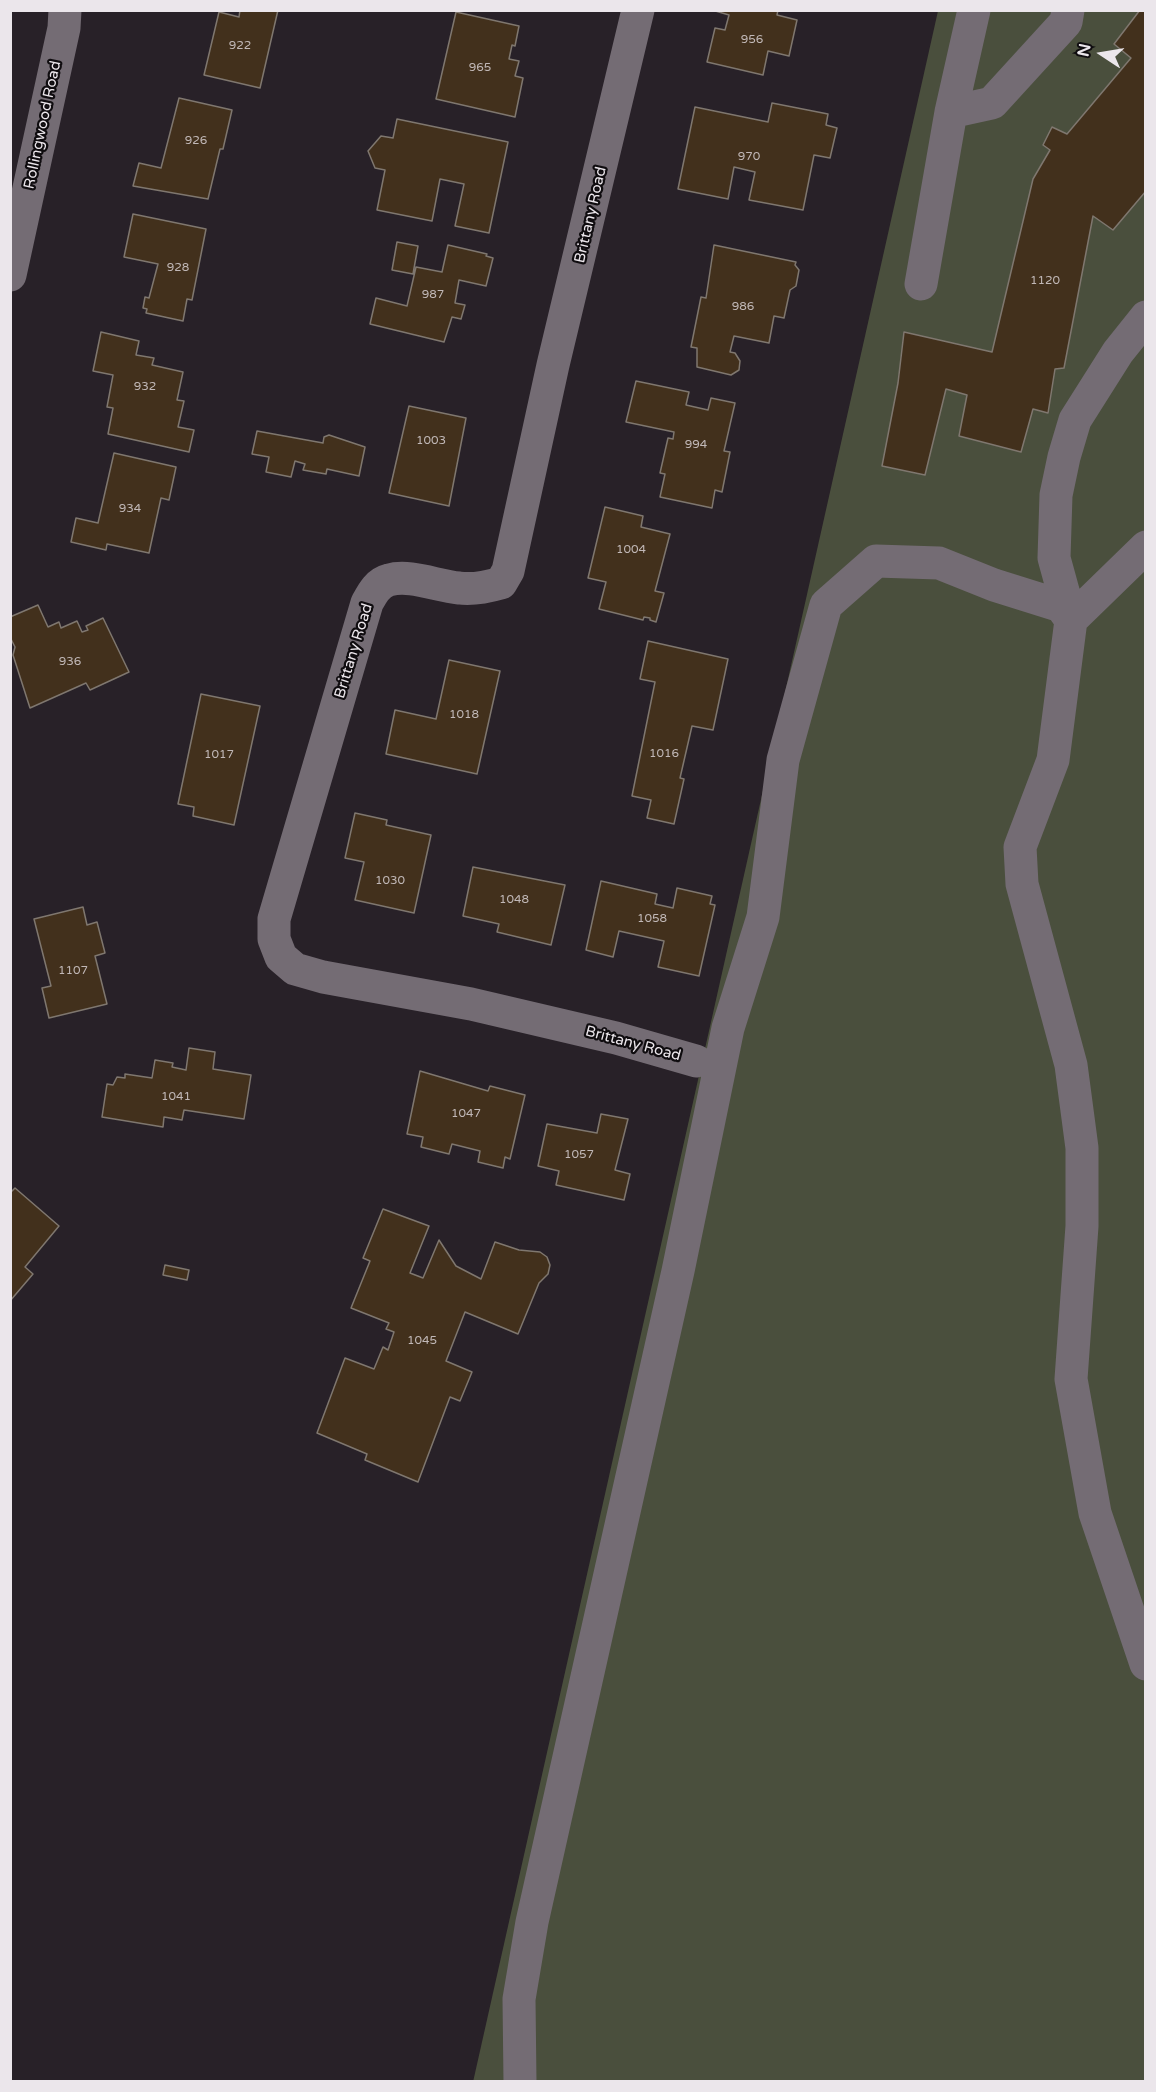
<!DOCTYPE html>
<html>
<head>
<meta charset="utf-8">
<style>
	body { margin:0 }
	#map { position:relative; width:1156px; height:2092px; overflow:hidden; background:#282128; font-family:"Varela Round",sans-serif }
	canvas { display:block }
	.frame { position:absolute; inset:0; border:12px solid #ebe6eb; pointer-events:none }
	.north { position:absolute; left:1072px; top:24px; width:60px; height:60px; -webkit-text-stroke:4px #0f0c0f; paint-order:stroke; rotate:282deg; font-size:16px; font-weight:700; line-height:24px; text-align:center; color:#ebe6eb }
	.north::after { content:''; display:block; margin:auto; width:21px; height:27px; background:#ebe6eb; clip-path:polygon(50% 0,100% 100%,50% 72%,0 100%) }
</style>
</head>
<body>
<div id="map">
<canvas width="1156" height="2092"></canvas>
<div class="frame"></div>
<div class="north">N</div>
</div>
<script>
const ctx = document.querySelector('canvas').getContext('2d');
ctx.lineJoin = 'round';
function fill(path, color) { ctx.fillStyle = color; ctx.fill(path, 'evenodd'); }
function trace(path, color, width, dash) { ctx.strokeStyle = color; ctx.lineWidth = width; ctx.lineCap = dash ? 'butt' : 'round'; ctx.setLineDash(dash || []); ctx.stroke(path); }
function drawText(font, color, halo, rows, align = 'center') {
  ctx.font = font + ' "Varela Round",sans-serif'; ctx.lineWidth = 4.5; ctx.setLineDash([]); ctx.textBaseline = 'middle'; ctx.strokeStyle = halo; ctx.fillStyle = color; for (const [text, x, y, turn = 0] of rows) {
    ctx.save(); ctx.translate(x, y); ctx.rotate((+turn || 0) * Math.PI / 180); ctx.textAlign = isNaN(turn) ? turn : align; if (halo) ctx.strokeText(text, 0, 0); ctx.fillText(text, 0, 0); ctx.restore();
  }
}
fill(new Path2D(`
	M938,11h207v2070l-672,1z`), '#4a4f3d');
const building = new Path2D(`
	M240,10h38l-18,78 -56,-13 15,-63 20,5z
	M778,10l-1,5 20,5 -8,36 -21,-5 -5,24 -56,-13 8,-34 10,2 4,-15 -17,-5z
	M1140,10h6v181l-33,39 -20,-14 -29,152 -9,1 -7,44 -15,-4 -12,43 -62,-16 8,-41 -21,-6 -21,86 -43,-9 16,-83 6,-51 88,20 41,-173 17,-29 -7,-5 9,-18 15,7 64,-76 -17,-14z
	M456,12l63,14 -4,20 -3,-1 -3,14 10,2 -4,15 8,2 -8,39 -79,-18z
	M179,98l53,12 -9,39h-3l-12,50 -75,-13 6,-23 22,5z
	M772,103l56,11 -2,11 11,3 -7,30 -16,-3 -11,55 -54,-10 6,-28 -21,-5 -6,32 -50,-10 17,-82 73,15z
	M397,119l111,23 -19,91 -34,-7 9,-42 -24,-5 -8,42 -55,-11 8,-40 -10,-2 -7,-17 13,-15 12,2z
	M133,214l73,15 -14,71 -5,-1 -4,22 -37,-8 1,-4 -4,-1 2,-11 4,1 9,-34 -34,-7z
	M397,242l21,4 -5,28 -21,-4z
	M448,245l39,9 -1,2 7,2 -7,28 -27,-6 -4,23 10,2 -4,14 -9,-2 -8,25 -74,-18 6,-26 31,8 9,-39 26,5z
	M714,245l82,17 -1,3 4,5 -3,16 -6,4 -6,28 -10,-2 -5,27 -35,-7 -4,16 5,1 5,8 -1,9 -8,5 -34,-8v-19l-6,-1 10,-50 5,1z
	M101,332l38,9 -3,14 18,3 -2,7 31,7 -6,28 7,1 -6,26 16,3 -5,22 -81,-18 5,-26 -6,-1 6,-32 -20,-4z
	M636,381l53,11 -3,13 22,5 3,-12 24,5 -11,48 6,1 -8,40 -7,-2 -3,18 -52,-11 5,-23 -5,-1 8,-35 5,1 1,-7 -48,-10z
	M409,406l57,12 -17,88 -60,-13z
	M257,431l66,12 1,-6 5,-2 36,12 -6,29 -32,-7 -1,5 -23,-4 2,-6 -10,-3 -4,16 -25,-5 3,-15 -17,-3z
	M114,453l62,14 -7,33 -8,-2 -12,55 -42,-9 -1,6 -35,-8 5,-24 22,5z
	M605,507l38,9 -2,11 29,7 -15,57 9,2 -8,29 -6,-2v-2l-6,-1 -1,3 -44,-11 7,-27 -18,-4z
	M38,605l10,22 11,-5 2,6 16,-7 5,11 6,-2 -2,-4 17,-8 26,54 -39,18 -4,-7 -56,25 -17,-53 2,-8 -5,-10v-20z
	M648,641l80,18 -15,71 -21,-4 -12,52 4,1 -10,45 -27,-6 4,-18 -19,-4 23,-114 -15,-3z
	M449,660l51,11 -23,103 -91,-20 9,-44 41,9z
	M201,694l59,12 -26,119 -41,-9 1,-9 -16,-3z
	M355,813l32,7 -1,5 45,10 -17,78 -59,-13 9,-38 -19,-4z
	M473,867l92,18 -14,60 -54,-13 2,-8 -36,-8z
	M601,881l56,13 -2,10 18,4 4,-20 35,8 -2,8 5,1 -16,71 -41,-9 6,-26 -45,-10 -6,26 -27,-7z
	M83,907l4,18 10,-3 8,31 -10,3 12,48 -58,14 -7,-30 9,-2 -17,-67z
	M189,1048l26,4 -2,17 38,6 -7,44 -60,-9 -2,10 -18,-3 -1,10 -61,-10 5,-33 6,1 4,-8 8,1v-4l27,4 3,-18 18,3 -1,4 14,3z
	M420,1071l68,20 2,-5 35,9 -15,64 -5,-2 -2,11 -25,-6 2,-11 -28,-7 -3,10 -28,-7 2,-10 -16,-3z
	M601,1114l27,5 -13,51 15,4 -6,26 -68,-15 3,-14 -21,-5 9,-42 50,9z
	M15,1188l44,38 -34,41 8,7 -23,27v-108z
	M383,1209l46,17 -19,47 13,5 16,-38 17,26 25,13 14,-37 24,8 21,2 7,5 3,8 -2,9 -9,9 -21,51 -53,-22 -19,49 26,11 -12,29 -10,-4 -32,85 -53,-22 2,-6 -50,-21 28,-75 29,11 9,-22 5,3 6,-18 -8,-3 3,-6 -38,-15 19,-47 -7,-3z
	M165,1265l24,5 -2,10 -24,-5z`);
fill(building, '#42301c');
trace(building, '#7f776f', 1.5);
trace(new Path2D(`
	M638,10l-85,355 -45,206 -7,12c-14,4 -28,7 -42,5 -22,-2 -49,-14 -70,-8 -12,3 -17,14 -22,23l-93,316v20l7,18 14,12 28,8 148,27 145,34 80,23
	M951,112l41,-9 74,-81 2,-12
	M10,275l54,-247 1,-18
	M921,284l30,-172 23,-102
	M1146,547l-75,73 -18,140 -33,87 2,37 49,181 11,83v78l-11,153 24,134 51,151
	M520,2082l-1,-83 13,-77 146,-651 50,-243 35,-111 20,-157 43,-155 50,-44 63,2 55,22 67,21 10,14 -17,-62 2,-63 8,-38 11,-37 43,-68 28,-35`), '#746c74', 33);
drawText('12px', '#c1b8b7', null, [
	["956",752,40],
	["922",240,46],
	["965",480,68],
	["926",196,141],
	["970",749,157],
	["928",178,268],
	["1120",1045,281],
	["987",433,295],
	["986",743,307],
	["932",145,387],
	["1003",431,441],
	["994",696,445],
	["934",130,509],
	["1004",631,550],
	["936",70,662],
	["1018",464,715],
	["1016",664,754],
	["1017",219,755],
	["1030",390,881],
	["1048",514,900],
	["1058",652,919],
	["1107",73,971],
	["1041",176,1097],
	["1047",466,1114],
	["1057",579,1155],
	["1045",422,1341]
]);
drawText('15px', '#ebe6eb', '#0f0c0f', [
	["Rollingwood Road",43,125,-78],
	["Brittany Road",591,215,-77],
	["Brittany Road",354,651,-73],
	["Brittany Road",633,1044,15]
]);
</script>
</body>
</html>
